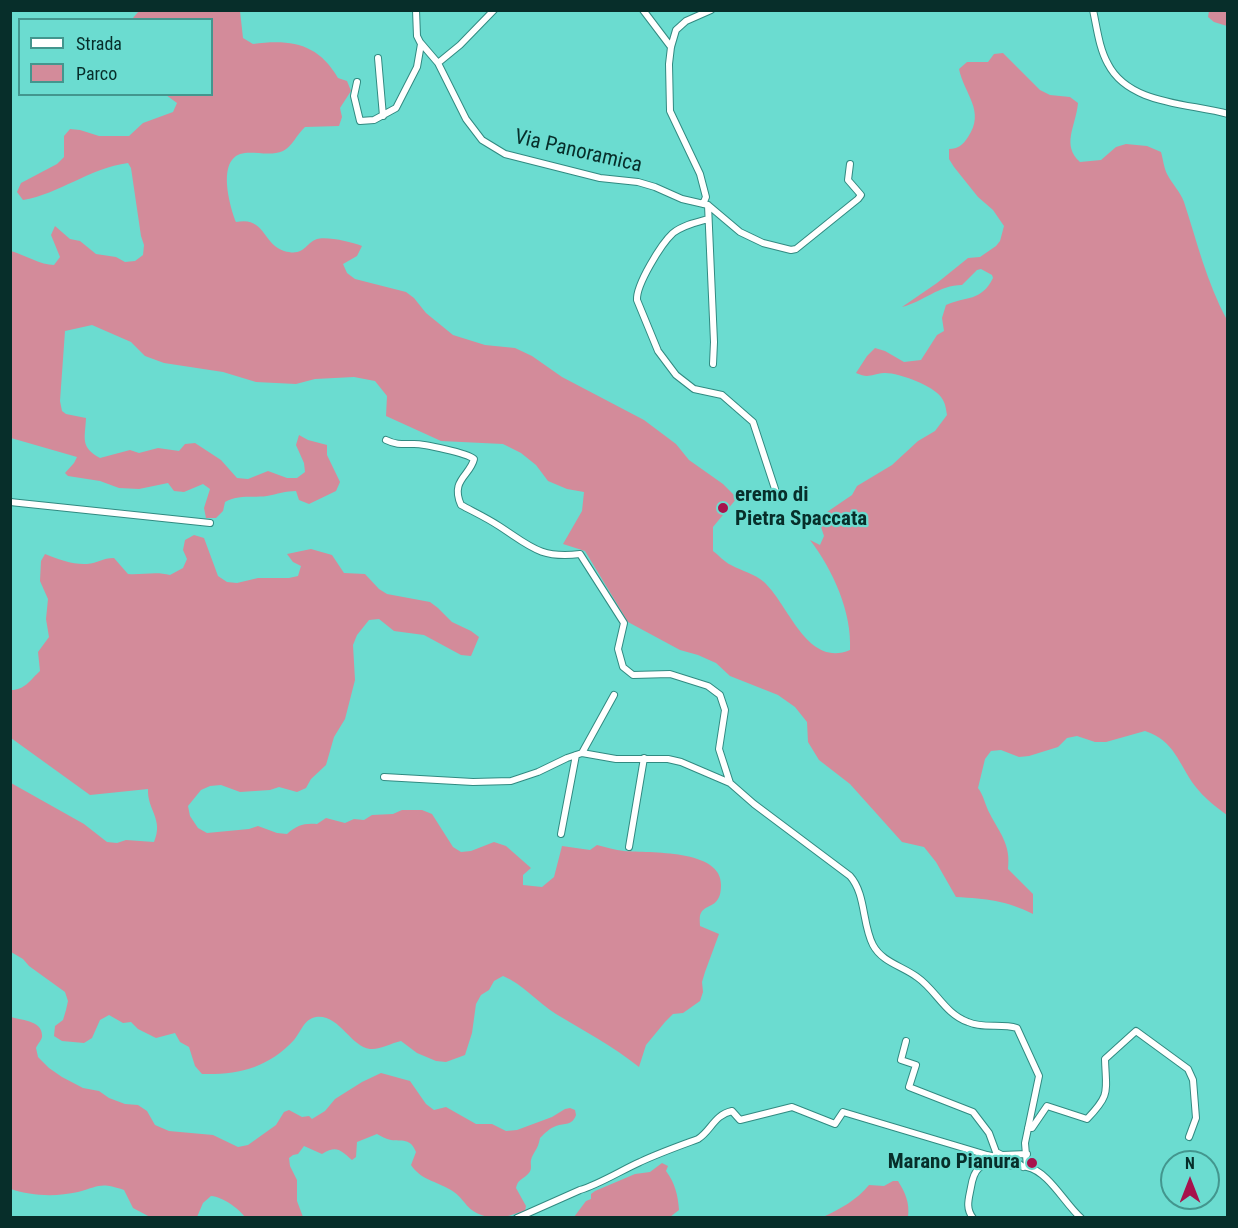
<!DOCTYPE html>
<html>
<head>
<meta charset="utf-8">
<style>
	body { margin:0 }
	#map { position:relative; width:1238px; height:1228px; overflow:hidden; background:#6bdcd0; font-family:"Roboto Condensed",sans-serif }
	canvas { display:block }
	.frame { position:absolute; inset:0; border:12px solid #072e2a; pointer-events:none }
	.legend { position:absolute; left:18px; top:18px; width:195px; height:78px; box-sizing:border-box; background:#6bdcd0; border:2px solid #43968e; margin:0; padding:8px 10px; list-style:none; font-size:18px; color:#072e2a }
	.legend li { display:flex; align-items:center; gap:12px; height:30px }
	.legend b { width:30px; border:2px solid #43968e }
	.north { position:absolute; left:1160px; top:1150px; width:60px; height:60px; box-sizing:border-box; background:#6bdcd0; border:2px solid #43968e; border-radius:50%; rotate:0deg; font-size:16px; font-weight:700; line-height:24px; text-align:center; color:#072e2a }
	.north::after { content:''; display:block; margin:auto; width:21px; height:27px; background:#a7134c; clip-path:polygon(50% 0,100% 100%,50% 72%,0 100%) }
</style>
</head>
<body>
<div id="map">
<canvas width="1238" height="1228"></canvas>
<div class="frame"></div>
<ul class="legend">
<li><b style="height:8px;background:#fff"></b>Strada</li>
<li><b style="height:16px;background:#d38b9a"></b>Parco</li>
</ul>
<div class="north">N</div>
</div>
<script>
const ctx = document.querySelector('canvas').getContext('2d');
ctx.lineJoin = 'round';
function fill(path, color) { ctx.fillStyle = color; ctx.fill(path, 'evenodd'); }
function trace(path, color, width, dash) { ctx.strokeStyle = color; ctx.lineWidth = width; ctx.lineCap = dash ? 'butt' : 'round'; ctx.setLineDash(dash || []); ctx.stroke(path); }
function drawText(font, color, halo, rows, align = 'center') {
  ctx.font = font + ' "Roboto Condensed",sans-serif'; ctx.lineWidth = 4.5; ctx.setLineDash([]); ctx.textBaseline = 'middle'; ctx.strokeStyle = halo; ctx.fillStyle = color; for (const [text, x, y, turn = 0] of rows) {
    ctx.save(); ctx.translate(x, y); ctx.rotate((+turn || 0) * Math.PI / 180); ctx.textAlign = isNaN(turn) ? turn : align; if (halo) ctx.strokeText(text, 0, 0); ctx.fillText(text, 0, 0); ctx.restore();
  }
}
fill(new Path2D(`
	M139,11h101l3,27 10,6c37,-5 65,-1 85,34l9,3 4,10 -11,17 2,9 -3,9 -34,1c-8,7 -13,20 -22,24 -11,5 -26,1 -38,2 -29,3 -16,51 -9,69 29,-6 26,21 48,29 21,6 21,-8 33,-12 9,-3 36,3 45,7l-5,10 -14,8 4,9 8,6 51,13 8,6 12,15 27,22 32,10 30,3 17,8 30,21 82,43 32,24 13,16 34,24 14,14 -24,29v24c6,4 11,11 18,14 11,6 24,9 33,17 25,23 43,86 86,68 2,-38 -17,-80 -40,-110l10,5 4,-9 -4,-12 7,-12 25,-17 5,-9 35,-21 26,-24 17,-10 12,-16c-1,-7 -2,-13 -6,-18 -7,-11 -44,-25 -57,-24 -13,1 -15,6 -28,0l11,-17 8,-8 10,3 19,11 17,-2 16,-25 7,-4 -2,-13 4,-13c20,-9 35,-3 47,-27l-1,-3 -11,-6 -4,1 -15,15c-23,0 -39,17 -60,22l35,-24 31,-25 12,-1 16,-11 4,-5 4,-15 -11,-16 -15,-13 -24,-30 -5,-8v-10c9,0 14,-4 19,-12 18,-26 -4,-43 -9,-68l8,-7h21l6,-8 9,-1 37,37 10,5 20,2 8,6c-2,23 -17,42 2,59l21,-2 15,-13 10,-3 21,2 14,6c2,7 3,16 6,22 5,10 13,17 17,28 13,40 23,81 43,118v495c-11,-8 -23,-17 -32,-29 -17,-23 -20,-45 -50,-55l-39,11h-11l-18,-6 -10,2 -9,9 -29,9 -10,1 -18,-7 -10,1 -6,8 -7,29c6,8 7,17 12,26 10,20 21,30 18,55l25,25v20c-28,-14 -46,-15 -77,-17l-20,-35 -12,-15 -22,-5 -52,-58 -31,-24 -11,-18 -1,-20 -12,-15 -17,-12 -48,-19 -14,-13 -18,-8 -18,-5 -52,-28 -43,-71 -22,-7 19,-33 2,-19 -17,-3 -19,-8 -12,-16 -15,-12 -18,-9 -62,-3 -55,-25 1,-20 -12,-15 -21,-4 -39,2 -19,5 -40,-2 -33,-10 -59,-9 -19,-7 -14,-14 -39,-17 -27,6 -5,70 2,10 4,3 20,4c-1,21 -6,29 14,40l30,-8 9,3 19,-5 21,3 6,-7 10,-1 26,17 16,18 11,1 20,-8 19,7h10l8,-6 -1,-9 -8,-18 3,-10 9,5 19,5v10l13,27 -4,9 -27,13 -10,-4 -3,-9c-10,0 -19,3 -29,5 -15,2 -28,-2 -42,6l-2,9 -7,7h-10l-2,-10 6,-19 -7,-5 -19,8 -10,-1 -6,-8 -29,6 -20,-1 -19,-7 -32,-5 -3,-3 9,-10 3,-6 -66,-19v-187c14,4 30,14 43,14l6,-8 -9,-22 4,-9 15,13 10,2 16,13 20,3 9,5 10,-1 8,-6 1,-10 -3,-9 -10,-68 -3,-5c-38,5 -69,31 -105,37l-6,-8 4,-9 36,-19 7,-7v-21l6,-7 10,1 19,6h30l14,-13 30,-11 4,-9 -11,-8 46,-1v-74l-80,-1z
	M1209,11h18v15l-13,-4 -6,-5z
	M194,535l10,3 14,38 9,6 10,1 21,-5h31l9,-2 3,-10 -8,-4 -6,-8 24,-5 21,6 12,18 21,1 14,15 8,5 43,8 8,6 14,14 19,9 8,6 -8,19 -10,-1 -37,-20 -30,-4 -15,-12 -10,1 -12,15 -4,10 2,35 -10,39 -11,18 -8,28 -15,14 -5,9 -9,4 -18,-5 -9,3 -30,2 -19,-7 -11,1 -9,4 -13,16 2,10 8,12 9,5 42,-4 9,-3 19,7 10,1c10,-9 17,-11 30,-10l9,-6 19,5 9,-4 10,1 8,-5 21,-1 9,-4h20l10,4 21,33 8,5 10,-1 23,-9 12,4 25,22 -8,7v10l19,2 12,-10 8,-31 28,4 7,-5c9,2 18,5 27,6 25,2 98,-2 97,34 0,24 -15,18 -20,28 -2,3 -1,9 -1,13l19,8 -14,38 -3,10 1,10 -3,9 -17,12 -10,1 -8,8 -19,23 -7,22c-26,-21 -55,-36 -83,-53 -18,-11 -33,-30 -53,-38l-9,5 -5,9 -8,5 -5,9 -4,29 -7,22 -19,7 -10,-1 -19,-8 -16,-12c-10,2 -21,9 -31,8 -19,-2 -31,-35 -54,-32 -12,2 -15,15 -22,23 -26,28 -56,35 -92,34l-7,-8 -6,-19 -9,-5 -5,-9 -19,5 -18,-9 -7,-7 -8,1 -14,-8 -9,5 -8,18 -8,5 -22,-2 -8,-5 1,-10 8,-6 3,-10 2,-9 -3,-9 -36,-26 -6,-7 -12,-7v-169l73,41 23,18 10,1 9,-3 28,2c10,-23 -7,-32 -6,-53l-58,6 -79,-57v-48c14,0 19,-10 29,-19l-2,-19 11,-15 -3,-18 2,-20 -8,-18 1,-20 4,-7c12,5 29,11 42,10 11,-1 15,-6 27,-6l14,16c15,1 28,-3 42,1l13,-7 4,-9 -4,-9 2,-10z
	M11,1017c8,3 31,3 31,18 1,4 -4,8 -6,13l2,9 11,11 13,9 21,11 16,3 10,7 16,6 13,1 9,6 8,14 14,6 44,4 25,12 10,-2 28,-20 8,-13 5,-2 13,7 7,-1 3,3 13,-8 10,-12 27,-17 19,-9 29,8 16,23 8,6 12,-3 30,17h16l14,7 11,-1 35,-13 13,-8 5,-1 5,2 1,5c-4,11 -11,8 -20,11 -6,2 -11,7 -16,12 -2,12 -7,14 -9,22 -1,5 2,9 -3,14 -6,6 -10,5 -12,14l10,18 -1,5c-12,2 -23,10 -37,6 -24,-6 -20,-16 -37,-27 -15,-9 -30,-10 -40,-25l5,-13c-6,-15 -14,-10 -25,-12 -5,-1 -10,-4 -14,-6l-20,8 -1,15 -4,3c-12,-10 -15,-15 -30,-6l-18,-8 -6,8 -5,1 -4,3 1,8 7,14v21l6,16h-58c-7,-9 -22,-20 -34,-21l-8,7 -6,14h-47l-17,-9 -9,-18c-24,-8 -24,-4 -46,2 -22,5 -47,4 -67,-3z
	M662,1163l6,3 -2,5c9,12 12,24 13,39l-9,7h-96l12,-16 5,-2v-5l4,-3 40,-17 15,-2z
	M893,1181h5c7,11 12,22 10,36h-85c17,-8 34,-17 46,-32l15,1z`), '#d38b9a');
const minor = new Path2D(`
	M416,10l1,26 3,6 18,21 28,56 16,21 23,14 95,24 38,4 17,5 27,12 26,6 32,27 23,11 28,7 5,-1 62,-50 3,-4 -13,-15 2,-16
	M643,10l28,37
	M1093,10c4,18 6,38 15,54 21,41 81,39 120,50
	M378,58l5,58
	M438,63l22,-18 34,-35
	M357,82l-3,14 6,25 14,-1 22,-12 21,-41 4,-23
	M703,204l3,-7 -6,-23 -30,-63 -1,-47 2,-17 5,-17 10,-9 25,-11
	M708,205l6,137 -1,22
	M708,219c-11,3 -25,6 -35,14 -12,11 -37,52 -36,67l21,51 18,24 18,14 28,6 31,27 25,76
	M386,440c10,5 17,4 28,4 10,0 53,9 60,15 -4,17 -24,21 -13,46 13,7 26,13 38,21 31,20 41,33 81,28l44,69 -6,26 5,18 10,8 37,-1 38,12 12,9 5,15 -6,39 11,34 24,21 96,72c16,18 12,48 23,69 9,17 29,21 44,32 19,13 28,37 51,45 15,7 33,1 49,6l22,48 -14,67 2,24
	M10,502l200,21
	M582,753l32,-58
	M384,777l89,5 38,-1 27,-9 29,-14 15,-5 34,6h52l13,3 49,21
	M561,834l15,-79
	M629,847l15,-89
	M906,1041l-5,19 15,5 -7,22 64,25 16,21 7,19 6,3 25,-1
	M1028,1128h4l15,-22 40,13c24,-25 19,-27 18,-60l31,-28 52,38 5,11 3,38 -7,19
	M517,1218l63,-28c18,-5 42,-20 60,-28 19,-9 39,-16 58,-23 13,-8 16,-24 34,-28l8,9 52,-13 43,17 8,-12 144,43 30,7 6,5
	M973,1218c-8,-10 -4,-20 -2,-31 3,-18 9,-25 28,-23 9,2 19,1 28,3 21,4 38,37 54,51`);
trace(minor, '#318a81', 8);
trace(minor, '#fff', 6);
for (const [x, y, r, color] of [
	[723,508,6,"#a7134c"],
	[1032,1163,6,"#a7134c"]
]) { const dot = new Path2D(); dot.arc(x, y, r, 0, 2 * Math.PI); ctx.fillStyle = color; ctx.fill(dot); trace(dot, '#6bdcd0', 2); }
drawText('21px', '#072e2a', '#6bdcd0', [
	["Via Panoramica",578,152,13]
]);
drawText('bold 21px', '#072e2a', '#6bdcd0', [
	["eremo di",735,496],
	["Pietra Spaccata",735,520],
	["Marano Pianura",1020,1163,"right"]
], 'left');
</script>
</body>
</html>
